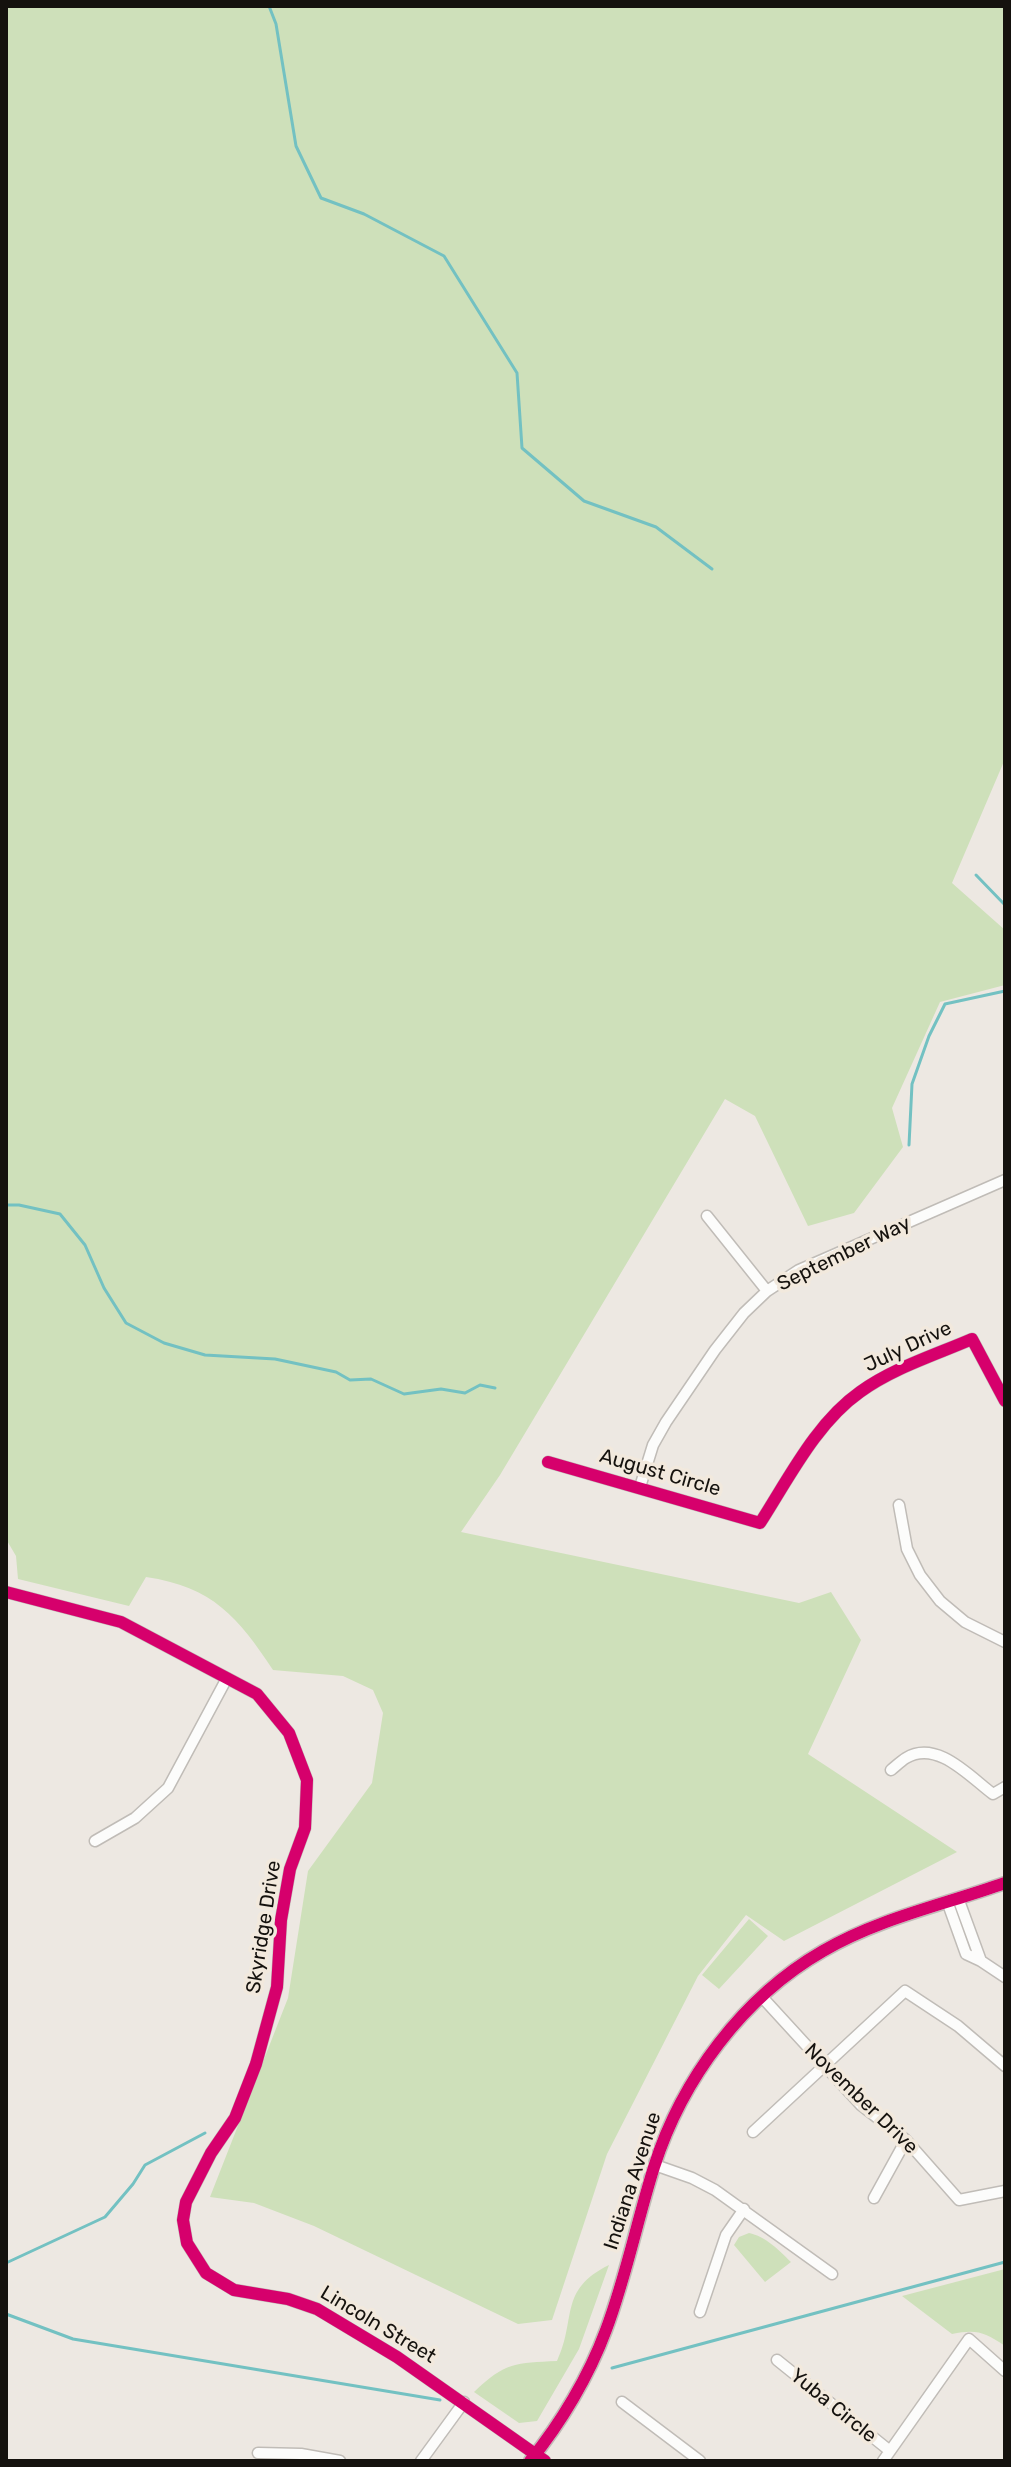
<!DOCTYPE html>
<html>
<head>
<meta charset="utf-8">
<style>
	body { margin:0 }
	#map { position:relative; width:1011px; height:2467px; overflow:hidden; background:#ede8e2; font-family:Rubik,sans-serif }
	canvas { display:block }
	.frame { position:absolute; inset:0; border:8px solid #15120e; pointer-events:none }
</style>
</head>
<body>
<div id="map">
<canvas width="1011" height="2467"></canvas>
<div class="frame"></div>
</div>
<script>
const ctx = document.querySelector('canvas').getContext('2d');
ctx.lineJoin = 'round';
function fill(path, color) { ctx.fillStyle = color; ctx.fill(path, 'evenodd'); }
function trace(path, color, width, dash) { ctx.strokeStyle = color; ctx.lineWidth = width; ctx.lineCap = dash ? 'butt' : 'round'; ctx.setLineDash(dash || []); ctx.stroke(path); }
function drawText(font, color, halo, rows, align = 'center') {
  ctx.font = font + ' Rubik,sans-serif'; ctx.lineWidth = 7; ctx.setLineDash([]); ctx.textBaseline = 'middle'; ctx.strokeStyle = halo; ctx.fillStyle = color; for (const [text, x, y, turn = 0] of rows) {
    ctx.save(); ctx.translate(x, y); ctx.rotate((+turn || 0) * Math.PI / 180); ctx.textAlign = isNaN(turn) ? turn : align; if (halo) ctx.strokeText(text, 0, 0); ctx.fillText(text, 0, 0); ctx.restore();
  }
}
fill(new Path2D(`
	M6,6h999v753l-53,124 53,47v55l-65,17 -48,106 11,39 -49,66 -46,13 -53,-110 -30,-17 -225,376 -39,57 338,71 32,-11 30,48 -53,114 149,98 -173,89 -38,-26 -48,61 -91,178 -55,166 -34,4 -204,-98 -60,-23 -44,-6 78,-199 20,-127 64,-88 11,-70 -10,-23 -30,-14 -70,-6c-35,-53 -60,-83 -127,-93l-17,29 -111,-27 -2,-23 -10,-17z
	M749,1919l19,17 -49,53 -17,-14z
	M749,2233c16,3 31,18 42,29l-26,20 -31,-37 5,-8z
	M609,2265l-30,84 -42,72 -18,2 -45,-31c31,-30 42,-29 83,-31 20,-42 1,-71 52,-96z
	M1005,2269v77c-20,-14 -29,-17 -53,-12l-50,-38z`), '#cee0ba');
trace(new Path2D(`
	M269,6l7,18 20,122 25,52 43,16 80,42 73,117 5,75 62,53 72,26 56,42
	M976,875l29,30
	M909,1145l3,-61 17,-48 16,-32 60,-13
	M6,1205h13l41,9 25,31 19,43 22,35 38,20 41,12 70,4 61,13 14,8 21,-1 33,15 37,-5 24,4 15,-8 15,3
	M6,2263l99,-46 28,-33 12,-19 60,-32
	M6,2314l67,25 367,61
	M612,2368l393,-106`), '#73c1c2', 3);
const minor = new Path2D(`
	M707,1216l60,75
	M548,1462l212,61c29,-45 56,-100 100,-131 33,-24 75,-37 112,-53l33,62
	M640,1487l13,-42 13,-23 49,-72 29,-37 23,-22 32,-21 206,-90
	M899,1505l8,44 13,26 20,26 25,21 40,20
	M6,1592l115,30 136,72 32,39 18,47 -2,48 -15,41 -9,51 -4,67 -21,77 -21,54 -24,35 -25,49 -3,18 4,23 19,30 28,17 54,9 29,10 80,48 148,104
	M891,1770c5,-4 10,-9 15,-12 31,-19 64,19 87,36l12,-7
	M95,1841l40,-23 33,-30 59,-110
	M958,1898l23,63
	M947,1901l19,53 15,7 24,16
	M762,1997l99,108 45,35 53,60 46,-9
	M753,2132l152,-141 53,35 47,40
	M655,2165l37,13 23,12 117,84
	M874,2198l32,-58
	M700,2312l26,-77 18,-26
	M777,2360l113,91
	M622,2402l78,59
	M258,2453l43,1 39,7
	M421,2461l43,-59
	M883,2461l86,-122 36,32`);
const tertiary = new Path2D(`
	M530,2461c31,-38 59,-85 76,-131 20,-53 31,-109 48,-163 28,-88 89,-170 169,-216 57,-33 120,-46 182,-68`);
trace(minor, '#c0bcb7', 13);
trace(tertiary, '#c0bcb7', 15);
trace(minor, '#fcfcfb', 10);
trace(tertiary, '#fcfcfb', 12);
trace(new Path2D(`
	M548,1462l212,61c29,-45 56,-100 100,-131 33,-24 75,-37 112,-53l33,62
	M6,1592l115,30 136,72 32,39 18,47 -2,48 -15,41 -9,51 -4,67 -21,77 -21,54 -24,35 -25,49 -3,18 4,23 19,30 28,17 54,9 29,10 80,48 148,104
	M530,2461c31,-38 59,-85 76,-131 20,-53 31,-109 48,-163 28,-88 89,-170 169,-216 57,-33 120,-46 182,-68`), '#d6006c', 12);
drawText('20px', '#15120e', '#f2e9dd', [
	["September Way",844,1254,-26],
	["July Drive",908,1347,-25],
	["August Circle",660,1473,16],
	["Skyridge Drive",264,1927,-81],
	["November Drive",861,2099,44],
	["Indiana Avenue",633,2181,-72],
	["Lincoln Street",378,2325,31],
	["Yuba Circle",833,2406,39]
]);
</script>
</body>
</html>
